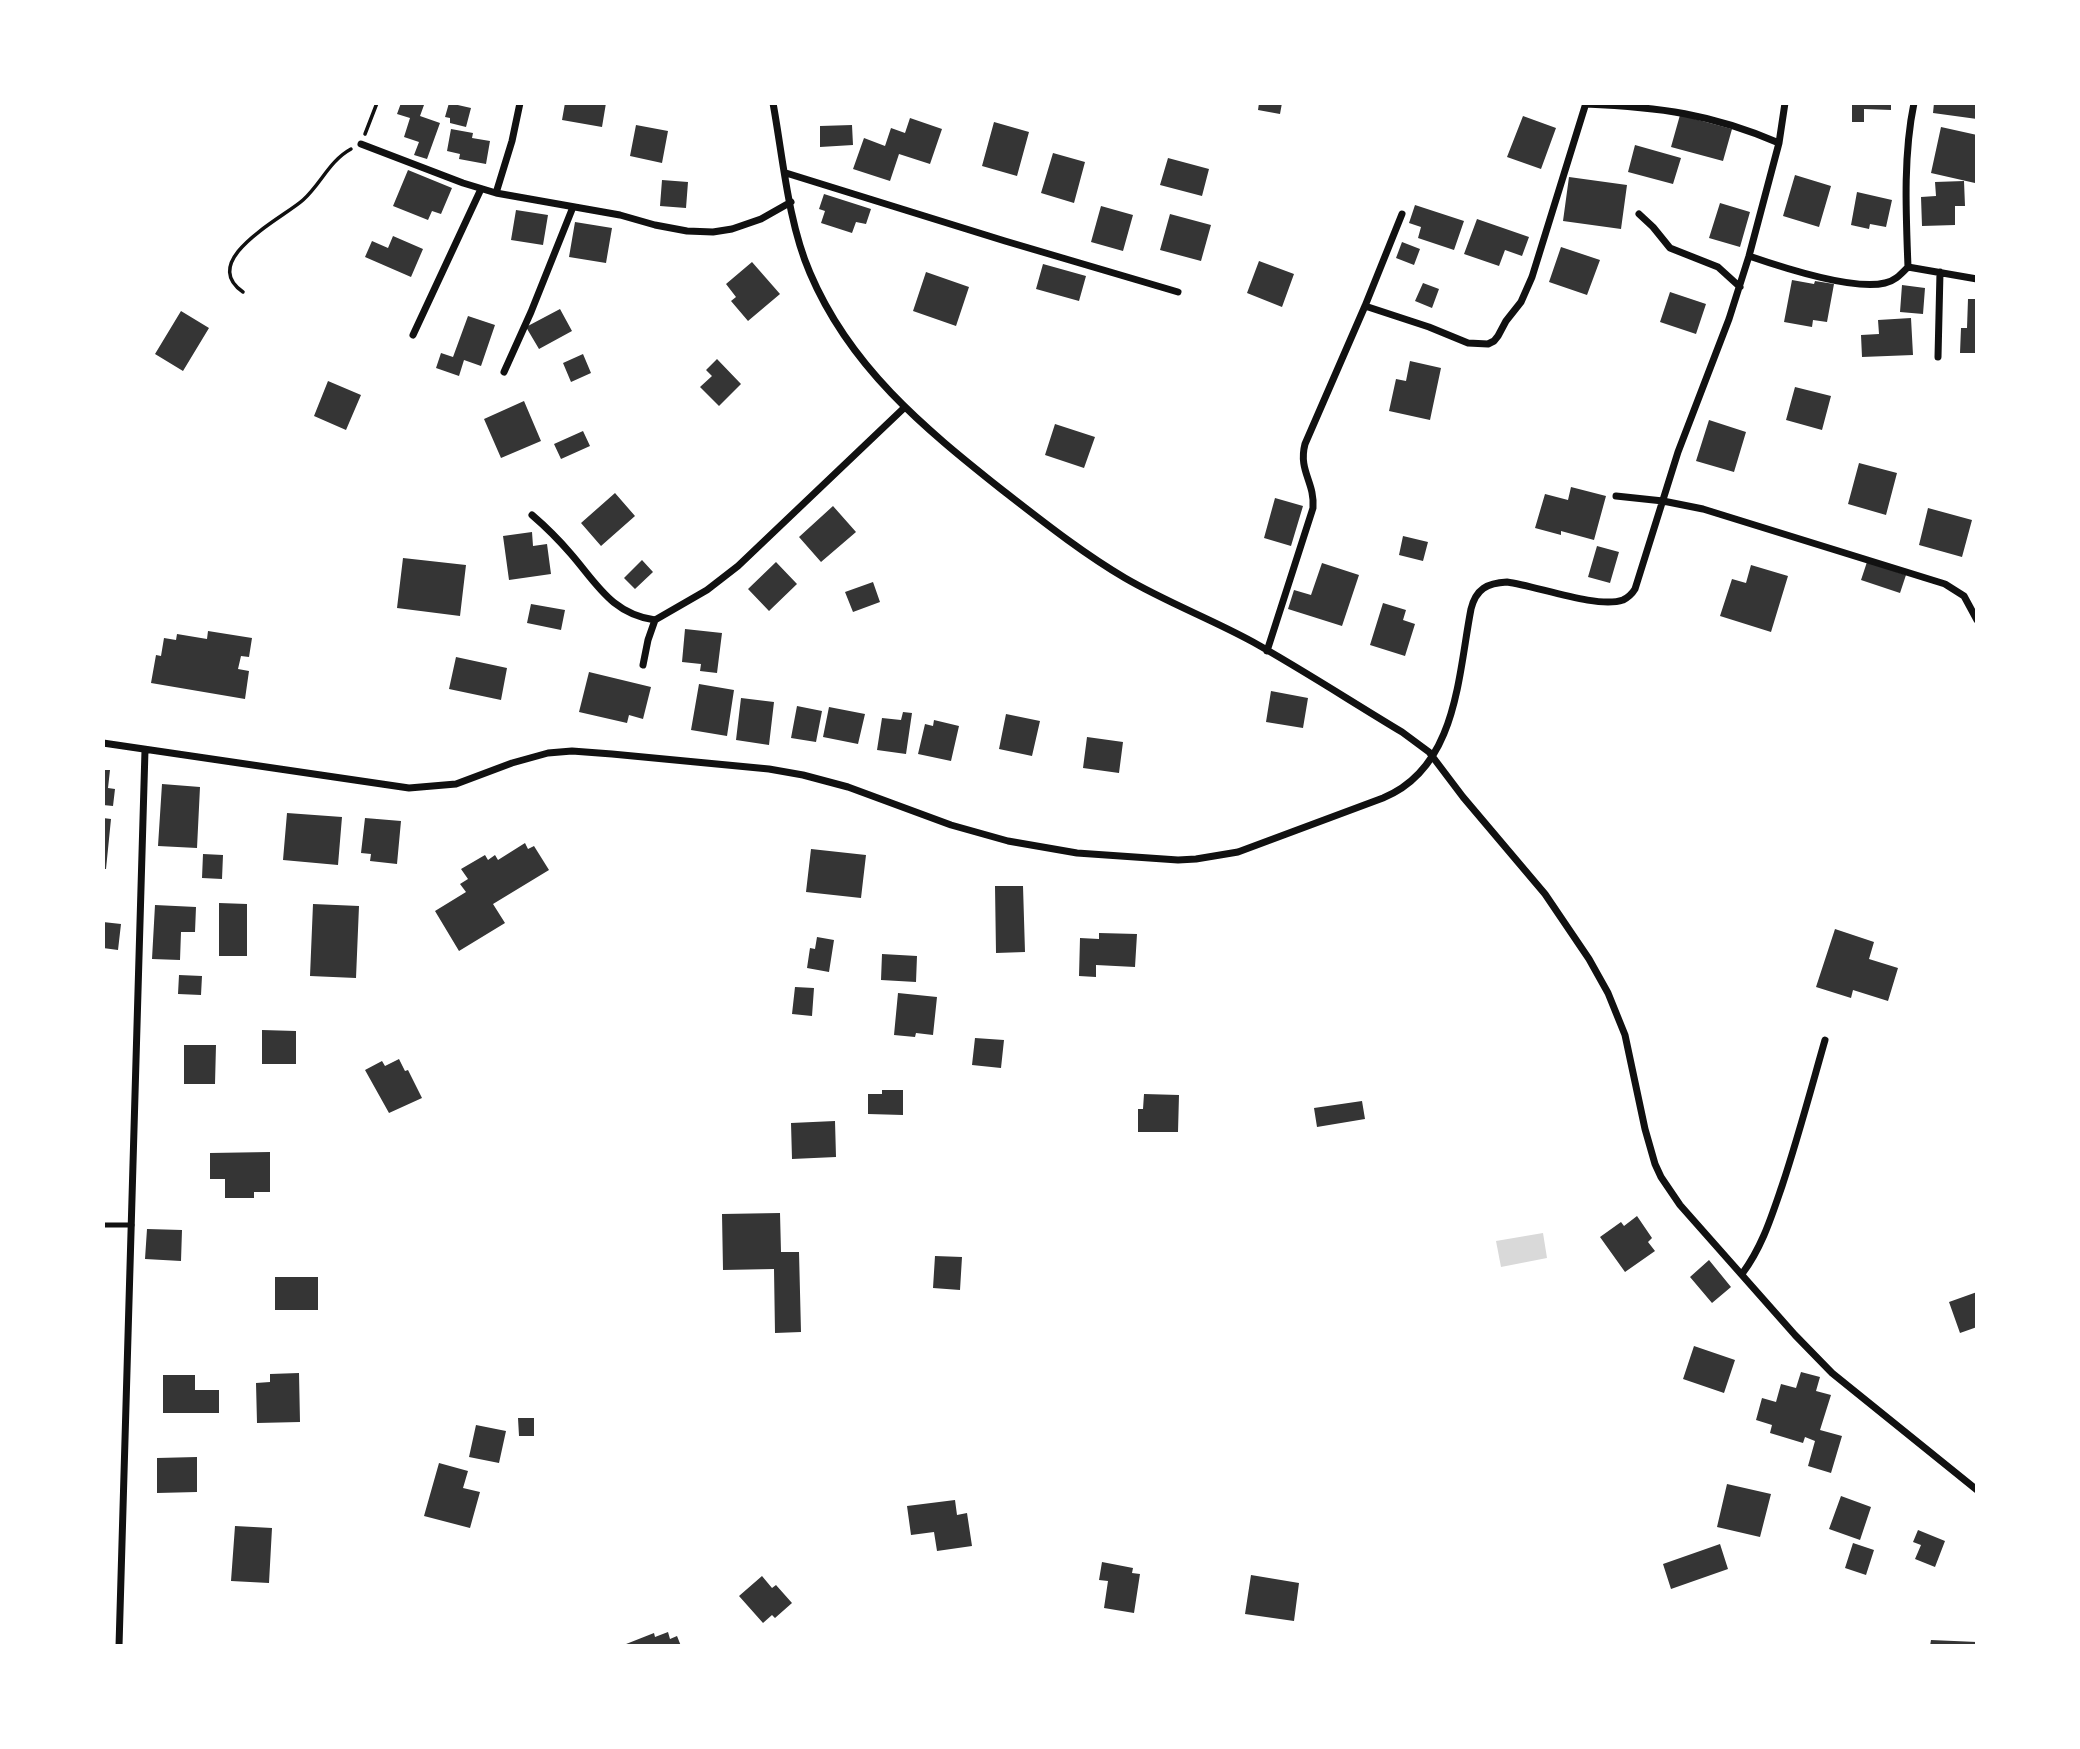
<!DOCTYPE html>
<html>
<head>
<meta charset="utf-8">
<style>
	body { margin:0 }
	#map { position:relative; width:2080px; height:1749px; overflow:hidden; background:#fff; font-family:Arial,sans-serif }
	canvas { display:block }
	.frame { position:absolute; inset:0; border:105px solid #fff; pointer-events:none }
</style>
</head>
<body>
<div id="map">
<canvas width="2080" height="1749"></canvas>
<div class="frame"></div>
</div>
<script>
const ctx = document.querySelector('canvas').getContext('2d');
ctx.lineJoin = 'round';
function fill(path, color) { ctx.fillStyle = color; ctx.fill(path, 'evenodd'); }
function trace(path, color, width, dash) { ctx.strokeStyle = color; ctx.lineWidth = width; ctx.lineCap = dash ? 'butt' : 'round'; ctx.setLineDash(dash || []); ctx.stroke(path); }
fill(new Path2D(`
	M1543,1233l4,25 -46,9 -5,-26z`), '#d9d9d9');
fill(new Path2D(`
	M401,103h18l5,2 -4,11 20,7 -13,36 -13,-4 5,-13 -15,-5 6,-19 -13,-4z
	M449,103l22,5 -5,19 -16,-4v-5l-5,-1z
	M565,103h41l-4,24 -40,-7z
	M1259,103h23l-2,11 -22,-4z
	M1852,103h39v7l-27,-1v13h-12z
	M1934,103h43v16l-44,-6z
	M1680,115l52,14 -9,32 -52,-14z
	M1523,116l33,12 -15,41 -34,-12z
	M910,118l32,11 -12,35 -31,-10 -9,27 -37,-12 11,-31 21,8 6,-18 14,5z
	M994,122l35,10 -12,44 -35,-10z
	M636,125l32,6 -6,32 -32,-7z
	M852,125l1,20 -33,2v-21z
	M1941,127l36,8v38l-2,10 -44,-10z
	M451,129l22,4 -1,5 18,3 -4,23 -27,-5 1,-5 -13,-3z
	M1635,145l46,13 -8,26 -45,-12z
	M1053,153l32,9 -11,41 -33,-10z
	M1168,158l41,11 -7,27 -42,-11z
	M408,170l44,18 -11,26 -9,-3 -4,9 -35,-14z
	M1795,175l36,11 -12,41 -36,-11z
	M1569,177l58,8 -6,44 -58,-8z
	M662,180l26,2 -2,26 -26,-2z
	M1964,181l1,25h-10v19l-33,1 -1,-29 15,-1 -1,-14z
	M1857,192l35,8 -6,27 -16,-3 -1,5 -18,-4z
	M824,194l47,15 -5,15 -10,-2 -4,11 -31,-10 4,-12 -6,-2z
	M1720,203l30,9 -10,35 -31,-9z
	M1415,205l49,16 -10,29 -36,-12 3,-11 -12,-4z
	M1101,206l32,9 -10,36 -32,-9z
	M516,210l32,5 -5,30 -32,-5z
	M1170,214l41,11 -10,36 -41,-11z
	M1477,219l52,18 -7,19 -17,-6 -6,16 -35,-12z
	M575,222l37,6 -6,35 -37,-6z
	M393,236l30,13 -12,28 -46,-20 7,-16 16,7z
	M1402,242l18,7 -6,16 -18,-7z
	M1561,247l39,13 -13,35 -38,-13z
	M1259,261l35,13 -12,33 -35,-14z
	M752,262l28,32 -32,27 -17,-20 5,-4 -10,-13z
	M1043,264l43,12 -7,25 -43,-12z
	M926,272l43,15 -13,39 -43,-15z
	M1792,280l22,4 1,-3 19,3 -7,38 -14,-2 -1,7 -28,-5z
	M1423,283l16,6 -7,19 -17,-7z
	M1902,285l23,3 -2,26 -23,-2z
	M1670,292l36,12 -10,30 -36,-12z
	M1968,299h9v54h-17l1,-25h6z
	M560,309l12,22 -33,18 -13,-22z
	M181,311l28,17 -26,43 -28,-17z
	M468,316l27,9 -14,41 -17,-6 -5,16 -23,-8 5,-15 12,4z
	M1911,318l2,37 -51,2 -1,-22 18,-1 -1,-14z
	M583,354l8,19 -20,9 -8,-19z
	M717,359l24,25 -22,22 -19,-19 12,-11 -6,-6z
	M1410,361l31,7 -11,52 -41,-9 7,-32 10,2z
	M328,381l33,14 -15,35 -32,-14z
	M1795,387l36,9 -9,34 -36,-10z
	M524,401l17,40 -40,17 -17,-39z
	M1709,420l37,12 -12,40 -38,-11z
	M1055,424l40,13 -11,31 -39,-13z
	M583,431l7,15 -29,13 -7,-15z
	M1859,463l38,10 -11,42 -38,-11z
	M1571,487l35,9 -12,44 -33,-9v4l-26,-7 10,-34 23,6z
	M615,493l20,23 -34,30 -20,-23z
	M1275,498l28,8 -12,40 -27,-8z
	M833,506l23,26 -35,30 -22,-25z
	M1928,508l44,12 -10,37 -43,-12z
	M532,532l1,14 14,-2 4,30 -42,6 -6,-44z
	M1403,536l25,6 -5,19 -24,-6z
	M1597,546l22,6 -9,31 -22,-6z
	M403,558l63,7 -6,51 -63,-8z
	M642,560l11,12 -18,17 -11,-11z
	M776,562l21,22 -28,27 -21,-22z
	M1867,562l39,13 -6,18 -39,-13z
	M1322,563l37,12 -17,51 -54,-17 6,-19 17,5z
	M1751,565l37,11 -17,56 -51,-16 12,-37 14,4z
	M873,582l7,20 -27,10 -8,-20z
	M1383,603l23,7 -3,10 12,4 -10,32 -35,-11z
	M531,604l34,6 -4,20 -34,-7z
	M685,629l37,4 -5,40 -17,-2 1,-7 -19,-2z
	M208,631l44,7 -3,19 -8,-1 -3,13 11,2 -4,28 -94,-16 5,-28 5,1 3,-18 12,2 1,-6 30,5z
	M456,657l51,11 -6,32 -52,-11z
	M589,672l62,15 -8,32 -14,-4 -2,8 -48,-11z
	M699,684l35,6 -7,46 -36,-6z
	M1271,691l37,7 -5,30 -37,-6z
	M741,698l33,4 -5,43 -33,-5z
	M797,706l25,5 -6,31 -25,-4z
	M829,707l36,7 -7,30 -35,-7z
	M903,712l9,1 -6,41 -29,-4 5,-32 19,2z
	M1006,714l34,7 -8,35 -33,-7z
	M934,720l25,6 -8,35 -33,-7 7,-30 8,2z
	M1087,737l36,5 -4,31 -36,-5z
	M103,770h7l-2,18 7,1 -2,17 -10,-1z
	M162,784l38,3 -3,61 -39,-2z
	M287,813l55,4 -4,48 -55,-5z
	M103,818l8,1 -5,50h-3z
	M365,818l36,3 -4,43 -27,-3 1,-7 -10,-1z
	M525,843l3,6 6,-3 15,24 -56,34 12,19 -46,28 -24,-40 31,-19 -6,-8 8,-5 -7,-10 24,-14 3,5 7,-5 3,5z
	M811,849l55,6 -5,43 -55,-6z
	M203,854l20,1 -1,24 -20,-1z
	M995,886h28l2,66 -29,1z
	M219,903l28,1v52h-28z
	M313,904l46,2 -3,72 -46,-2z
	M155,905l41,2 -1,25h-14l-1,28 -28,-1z
	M103,922l18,2 -3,26 -15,-2z
	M1835,929l39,13 -5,17 29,9 -10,33 -35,-11 -2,8 -35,-11z
	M1099,933l38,1 -2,33 -39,-2v12l-17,-1 1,-38 19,1z
	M817,937l17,3 -5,32 -22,-4 3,-20 5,1z
	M882,954l35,2 -1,26 -35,-2z
	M179,975l23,1 -1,19 -23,-1z
	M795,987l19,1 -2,28 -20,-2z
	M898,993l39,4 -4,38 -17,-2 -1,4 -21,-2z
	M262,1030l34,1v33h-34z
	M975,1038l29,2 -3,28 -29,-3z
	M184,1045h32l-1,39h-31z
	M399,1059l6,12 3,-1 14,28 -33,15 -24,-43 17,-9 3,5z
	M882,1090h21v25l-35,-1v-20h14z
	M1144,1094l35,1 -1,37h-40v-23h5z
	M1362,1101l3,18 -48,8 -3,-19z
	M835,1121l1,36 -44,2 -1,-36z
	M270,1152v40h-16v6h-29v-19h-15v-26z
	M780,1213l1,39h18l2,80 -26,1 -1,-64 -51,1 -1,-56z
	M1637,1216l15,22 -4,4 7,9 -30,21 -25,-35 21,-15 3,4z
	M147,1229l35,1 -1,31 -36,-2z
	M935,1256l27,1 -2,33 -27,-2z
	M1709,1260l22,27 -19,16 -22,-26z
	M275,1277h43v33h-43z
	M1977,1292v35l-17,6 -11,-31z
	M1694,1346l41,14 -11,33 -41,-14z
	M1801,1372l19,5 -4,14 15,4 -11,35 22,6 -11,37 -23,-7 7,-25 -10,-4 -2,6 -33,-10 2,-8 -16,-5 6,-22 14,4 5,-18 15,4z
	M299,1373l1,49 -43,1 -1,-40 14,-1v-8z
	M163,1375h32v15h24v23h-56z
	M518,1418h16v18h-15z
	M476,1425l30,6 -7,32 -30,-6z
	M197,1457v35l-40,1v-35z
	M439,1463l29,8 -5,17 17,4 -10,36 -46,-12z
	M1727,1484l44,10 -11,43 -43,-10z
	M1841,1496l30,11 -11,33 -31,-11z
	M955,1500l2,15 10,-2 5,33 -35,5 -3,-19 -23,3 -4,-29z
	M235,1526l37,2 -3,55 -38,-2z
	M1918,1530l27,11 -10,26 -20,-8 6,-14 -8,-3z
	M1853,1543l21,7 -8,25 -21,-7z
	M1720,1544l8,25 -57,20 -8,-25z
	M1102,1562l31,6 -1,5 8,1 -6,39 -30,-5 4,-27 -9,-1z
	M1251,1575l48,8 -5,38 -49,-7z
	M762,1576l10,12 4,-3 16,18 -17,15 -3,-3 -9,8 -24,-27z
	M668,1632l2,7 7,-3 4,10h-60l33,-13 1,4z
	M1931,1640l46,2v4h-47z`), '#353535');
trace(new Path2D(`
	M365,134l12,-31
	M243,292c-46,-32 40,-74 60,-92 18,-16 26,-39 48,-51`), '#111', 3.5);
trace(new Path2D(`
	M103,1225h29`), '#111', 5);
trace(new Path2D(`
	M773,103c10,55 15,119 37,170 40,94 113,154 191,216 40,31 80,63 124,89 41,24 86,41 128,64 50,28 99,60 149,90l27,20 34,45 82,97 44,65 19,34 17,42 20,94 10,35 6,13 19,28 115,130 37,38 145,117
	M1586,104c73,3 126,10 193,39
	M361,144l102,39 33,10 124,22 35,10 32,6 26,1 19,-3 29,-10 30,-17
	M786,173l219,68 173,51
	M496,193l16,-52 8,-38
	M1639,214l14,13 17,21 48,19 22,20
	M1749,256c32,11 104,35 136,27 10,-2 16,-9 23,-16 -2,-53 -5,-111 6,-164
	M1908,267l69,12
	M1365,306l64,21 39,16 20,1 6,-3 4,-5 8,-15 15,-19 11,-25 54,-174
	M413,335l68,-146
	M1938,357l2,-85
	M504,372l27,-60 42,-105
	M1616,496l47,5 40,8 242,75 19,12 13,24
	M532,515c14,12 27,25 39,39 26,30 41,60 84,66
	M1267,651l46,-143c2,-26 -15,-37 -8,-64l60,-138 37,-92
	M643,665l5,-25 7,-20 52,-30 31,-24 167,-159
	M103,743l306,45 47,-4 56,-21 36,-10 24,-2 40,3 157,15 34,6 45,12 103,38 57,16 69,12 101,7 18,-1 42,-7 145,-54c74,-30 75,-122 88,-189 5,-20 16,-26 36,-27 30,4 90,27 116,18 6,-3 9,-6 12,-11l43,-137 51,-133 20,-63 30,-113 6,-40
	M1742,1274c20,-27 29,-56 40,-88 16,-48 29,-97 43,-146
	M119,1646l26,-896`), '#111', 7);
</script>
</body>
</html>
